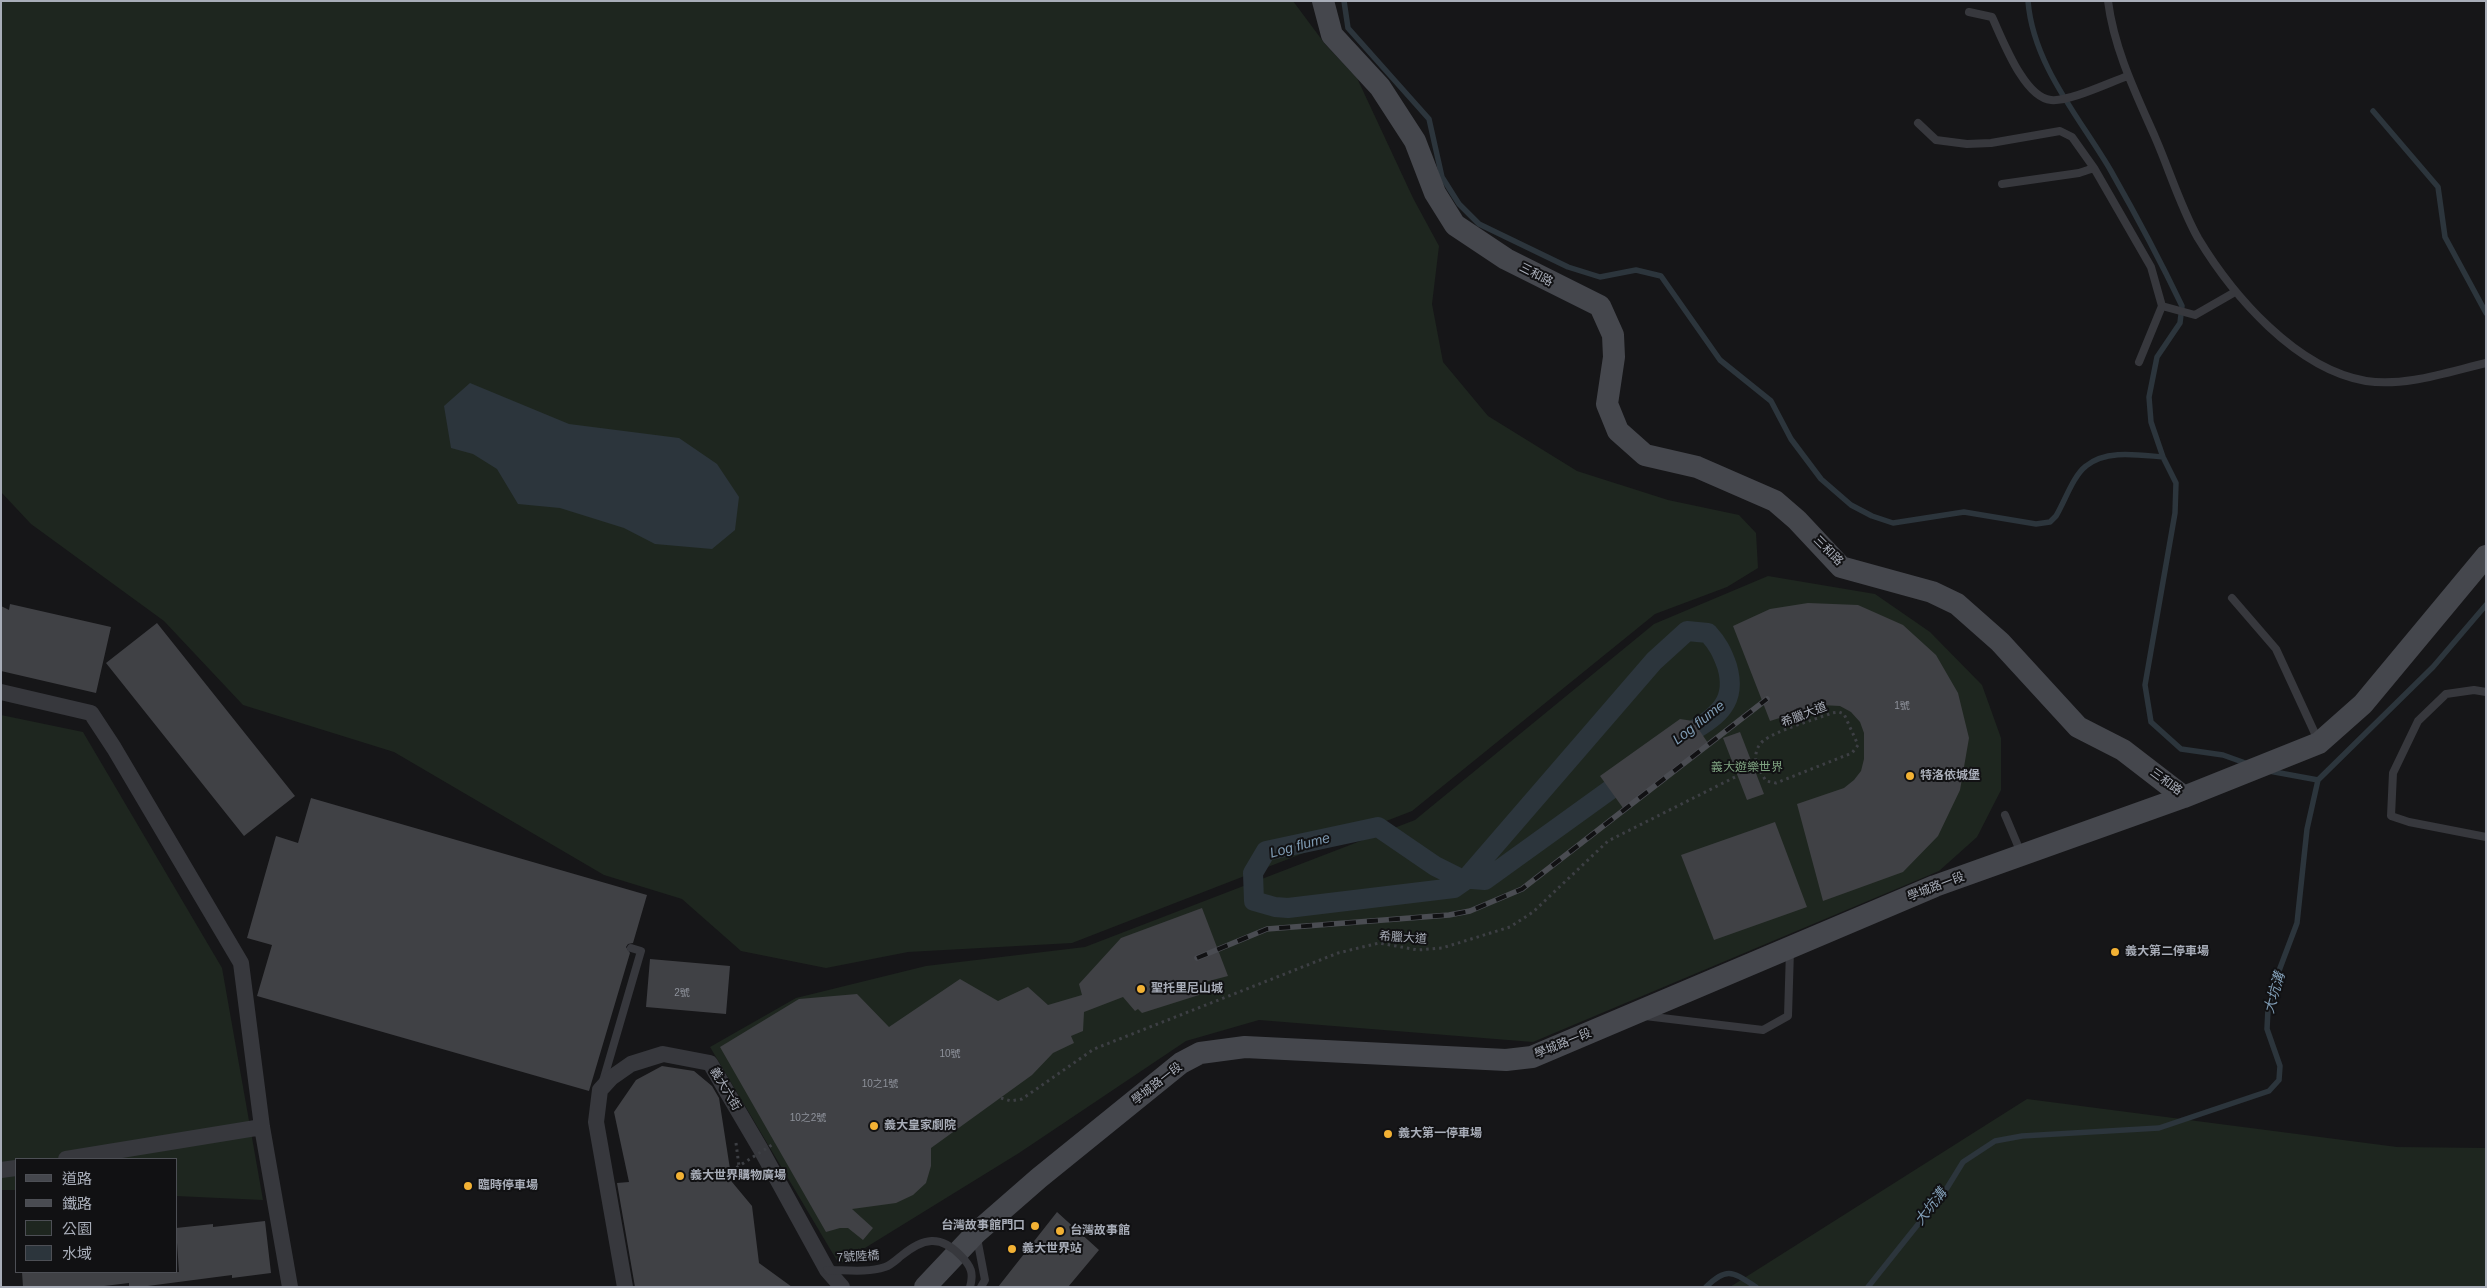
<!DOCTYPE html>
<html>
<head>
<meta charset="utf-8">
<style>
	body { margin:0 }
	#map { position:relative; width:2487px; height:1288px; overflow:hidden; background:#161618; font-family:Helvetica,"Noto Sans TC",sans-serif }
	canvas { display:block }
	.frame { position:absolute; inset:0; border:2px solid #a8adb8; pointer-events:none }
	.legend { position:absolute; left:15px; top:1158px; width:162px; height:115px; box-sizing:border-box; background:#111113; border:1px solid #4d4f55; margin:0; padding:6px 9px; list-style:none; font-size:15px; color:#a8adb8 }
	.legend li { display:flex; align-items:center; gap:10px; height:25px }
	.legend b { width:25px; border:1px solid #4d4f55 }
</style>
</head>
<body>
<div id="map">
<canvas width="2487" height="1288"></canvas>
<div class="frame"></div>
<ul class="legend">
<li><b style="height:6px;background:#45474d"></b>道路</li>
<li><b style="height:6px;background:#4a4c52"></b>鐵路</li>
<li><b style="height:14px;background:#1e261f"></b>公園</li>
<li><b style="height:14px;background:#2c353c"></b>水域</li>
</ul>
</div>
<script>
const ctx = document.querySelector('canvas').getContext('2d');
ctx.lineJoin = 'round';
function fill(path, color) { ctx.fillStyle = color; ctx.fill(path, 'evenodd'); }
function trace(path, color, width, dash) { ctx.strokeStyle = color; ctx.lineWidth = width; ctx.lineCap = dash ? 'butt' : 'round'; ctx.setLineDash(dash || []); ctx.stroke(path); }
function drawText(font, color, halo, rows, align = 'center') {
  ctx.font = font + ' Helvetica,"Noto Sans TC",sans-serif'; ctx.lineWidth = 4; ctx.setLineDash([]); ctx.textBaseline = 'middle'; ctx.strokeStyle = halo; ctx.fillStyle = color; for (const [text, x, y, turn = 0] of rows) {
    ctx.save(); ctx.translate(x, y); ctx.rotate((+turn || 0) * Math.PI / 180); ctx.textAlign = isNaN(turn) ? turn : align; if (halo) ctx.strokeText(text, 0, 0); ctx.fillText(text, 0, 0); ctx.restore();
  }
}
fill(new Path2D(`
	M1,1h1292l32,43 32,34 56,120 26,48 -7,58 11,58 45,54 89,55 91,29 71,15 17,18 2,35 -31,19 -72,27 -243,197 -340,132 -164,9 -82,16 -85,-17 -59,-52 -78,-24 -210,-123 -151,-47 -79,-84 -133,-97 -30,-32z
	M1768,576l107,18 55,38 52,53 19,53v52l-24,47 -38,34 -406,171 -274,-22 -73,21 -167,112 -180,111 -129,-217 86,-49 130,-32 159,-19 330,-127 239,-196z
	M1,715l82,17 139,236 41,232 -87,-4v-37h-160v31h-15z
	M2027,1099l370,48 89,1v139h-756z`), '#1e261f');
fill(new Path2D(`
	M470,383l99,41 110,14 38,26 22,33 -4,33 -23,19 -57,-5 -31,-16 -64,-20 -42,-4 -21,-35 -24,-15 -22,-6 -7,-42z`), '#2c353c');
trace(new Path2D(`
	M1344,1l4,27 81,91 13,58 17,27 20,20 89,43 32,10 36,-7 25,6 59,84 51,41 20,38 30,40 30,26 21,11 21,7 71,-11 72,12 14,-2 6,-6c9,-15 17,-40 30,-50 20,-17 53,-11 77,-9
	M2028,1c5,64 52,117 83,170 25,44 49,89 71,135l-2,17 -23,34 -8,40 2,25 12,35 13,26 -1,30 -30,172 6,37 30,27 42,6 25,9
	M2373,111l65,76 7,50 41,76
	M2269,771l49,9
	M1706,1287c21,-21 27,-15 50,0
	M1868,1287l79,-99 16,-26 32,-21 27,-5 137,-8 110,-37 10,-11 1,-14 -13,-37 1,-20 6,-25 23,-61 10,-94 11,-49 115,-113 53,-62`), '#2c353c', 5.5);
trace(new Path2D(`
	M1459,878l-24,-12 -57,-39 -112,24 -13,22 1,28 21,6 13,1 166,-20 10,-7 190,-220 33,-30 21,2c10,11 14,19 19,33 13,44 -20,54 -51,76
	M1459,878l26,2 147,-106`), '#2c353c', 20);
fill(new Path2D(`
	M1808,603l50,2 45,20 33,30 22,38 11,45 -9,52 -22,46 -35,36 -80,29 -26,-97 47,-16 10,-8 7,-9 3,-12v-26l-4,-11 -9,-10 -11,-6 -19,-1 -51,16 -37,-95 37,-17z
	M10,604l101,23 -15,66 -95,-22v-65l8,4z
	M157,623l138,173 -51,40 -138,-173z
	M1680,719l13,2 17,25 -87,62 -23,-32z
	M1740,732l24,62 -17,6 -24,-62z
	M311,798l336,97 -14,48 -5,1 -2,3 4,6 -41,138 -332,-95 15,-51 -25,-7 29,-102 22,7z
	M1775,822l32,85 -93,33 -33,-85z
	M1202,908l26,68 -23,6 -6,13 -57,18 -4,-4 -3,2 -12,-14 -39,15 -1,19 -12,5 3,7 -21,10 -21,22 -101,73v18l-5,17 -13,12 -17,8 -44,6 21,19 -10,12 -15,-12h-8l-14,4 -106,-185 79,-48 58,-5 32,33 71,-48 38,22 30,-14 20,18 34,-10 -3,-11 42,-46z
	M650,959l80,7 -4,48 -80,-7z
	M662,1066l32,5 18,15 7,12 13,84 20,24 7,57 33,24h-157l-18,-104 12,-1 -15,-70 22,-32z
	M1057,1212l42,38 -31,37h-70z
	M265,1221l6,52 -39,5v-3l-92,12h-11v-4l-33,4h-73l-1,-15h157l-3,-44 37,-4v3z`), '#404145');
trace(new Path2D(`
	M1001,1098l10,3 11,-2 72,-50 244,-96 41,-10 39,7 24,-2 68,-21 23,-15 75,-71 149,-75c-3,-9 -1,-19 6,-25 14,-11 51,-21 69,-28l7,-1 5,2 14,31 -6,8 -76,30 -10,-2 -9,-15
	M736,1143l3,23`), '#3d3f44', 3, [2.5, 4]);
trace(new Path2D(`
	M2108,1c6,48 28,93 47,136 14,32 26,71 43,101 35,58 98,131 168,143 39,6 82,-9 120,-18
	M1969,12l23,5c10,21 32,81 59,83 18,2 59,-18 77,-24
	M1918,123l18,17 31,4 24,-1 69,-12 12,6 22,31 57,99 11,39 33,9 40,-23
	M2002,184l77,-11 15,-5
	M2139,362l23,-56
	M2232,598l44,51 42,91
	M2486,692l-12,-2 -28,4 -28,27 -25,52 -2,43 18,6 77,15
	M2005,815l16,38
	M1645,1016l118,14 25,-14 2,-66
	M603,1081l38,-130 -10,-3
	M977,1238l8,42 -4,7`), '#37383d', 8);
trace(new Path2D(`
	M1,692l90,21 23,35 127,215 21,164 28,160
	M66,1159l196,-32
	M1,1170l15,-2
	M625,1287l-29,-165 4,-32 11,-12 20,-14 32,-10 47,9 50,85 67,122 15,17`), '#37383d', 16);
trace(new Path2D(`
	M1323,1l9,34 48,52 35,54 20,52 20,32 51,34 94,47 13,29 1,22 -7,47 11,27 27,24 52,12 78,34 22,19 44,47 91,25 25,12 43,38 78,85 45,23 61,47
	M925,1287l51,-54 63,-55 142,-115 19,-10 45,-6 261,13 26,-3 403,-171 249,-89 135,-54 44,-39 123,-148`), '#45474d', 22);
const rail = new Path2D(`
	M1197,958l70,-29 182,-14 21,-4 52,-22 245,-190`);
trace(rail, '#4a4c52', 5.5);
trace(rail, '#111113', 4, [11]);
trace(new Path2D(`
	M731,1171l44,-28`), '#3d3f44', 3, [2.5, 4]);
trace(new Path2D(`
	M827,1270c19,0 40,3 58,-3 6,-2 11,-7 16,-11 22,-18 39,-22 60,0 10,10 13,17 9,31`), '#37383d', 8);
for (const [x, y, r, color] of [
	[1910,776,5,"#f2b134"],
	[2115,952,5,"#f2b134"],
	[1141,989,5,"#f2b134"],
	[874,1126,5,"#f2b134"],
	[1388,1134,5,"#f2b134"],
	[680,1176,5,"#f2b134"],
	[468,1186,5,"#f2b134"],
	[1035,1226,5,"#f2b134"],
	[1060,1231,5,"#f2b134"],
	[1012,1249,5,"#f2b134"]
]) { const dot = new Path2D(); dot.arc(x, y, r, 0, 2 * Math.PI); ctx.fillStyle = color; ctx.fill(dot); trace(dot, '#111113', 2); }
drawText('10px', '#8e929b', null, [
	["1號",1902,706],
	["2號",682,993],
	["10號",950,1054],
	["10之1號",880,1084],
	["10之2號",808,1118]
]);
drawText('12px', '#a8adb8', '#111113', [
	["三和路",1536,275,27],
	["三和路",1828,551,45],
	["希臘大道",1804,715,-21],
	["三和路",2166,782,36],
	["學城路一段",1936,887,-21],
	["希臘大道",1403,938,4],
	["學城路一段",1563,1044,-22],
	["學城路一段",1157,1084,-38],
	["義大六街",725,1089,59],
	["7號陸橋",858,1257,-3]
]);
drawText('12px', '#7fa381', '#111113', [
	["義大遊樂世界",1747,768]
]);
drawText('bold 12px', '#a8adb8', '#111113', [
	["特洛依城堡",1920,776],
	["義大第二停車場",2125,952],
	["聖托里尼山城",1151,989],
	["義大皇家劇院",884,1126],
	["義大第一停車場",1398,1134],
	["義大世界購物廣場",690,1176],
	["臨時停車場",478,1186],
	["台灣故事館門口",1025,1226,"right"],
	["台灣故事館",1070,1231],
	["義大世界站",1022,1249]
], 'left');
drawText('italic 14px', '#7f9bb3', '#111113', [
	["Log flume",1699,723,-38],
	["Log flume",1300,846,-15],
	["大坑溝",2275,993,-74],
	["大坑溝",1931,1207,-52]
]);
</script>
</body>
</html>
